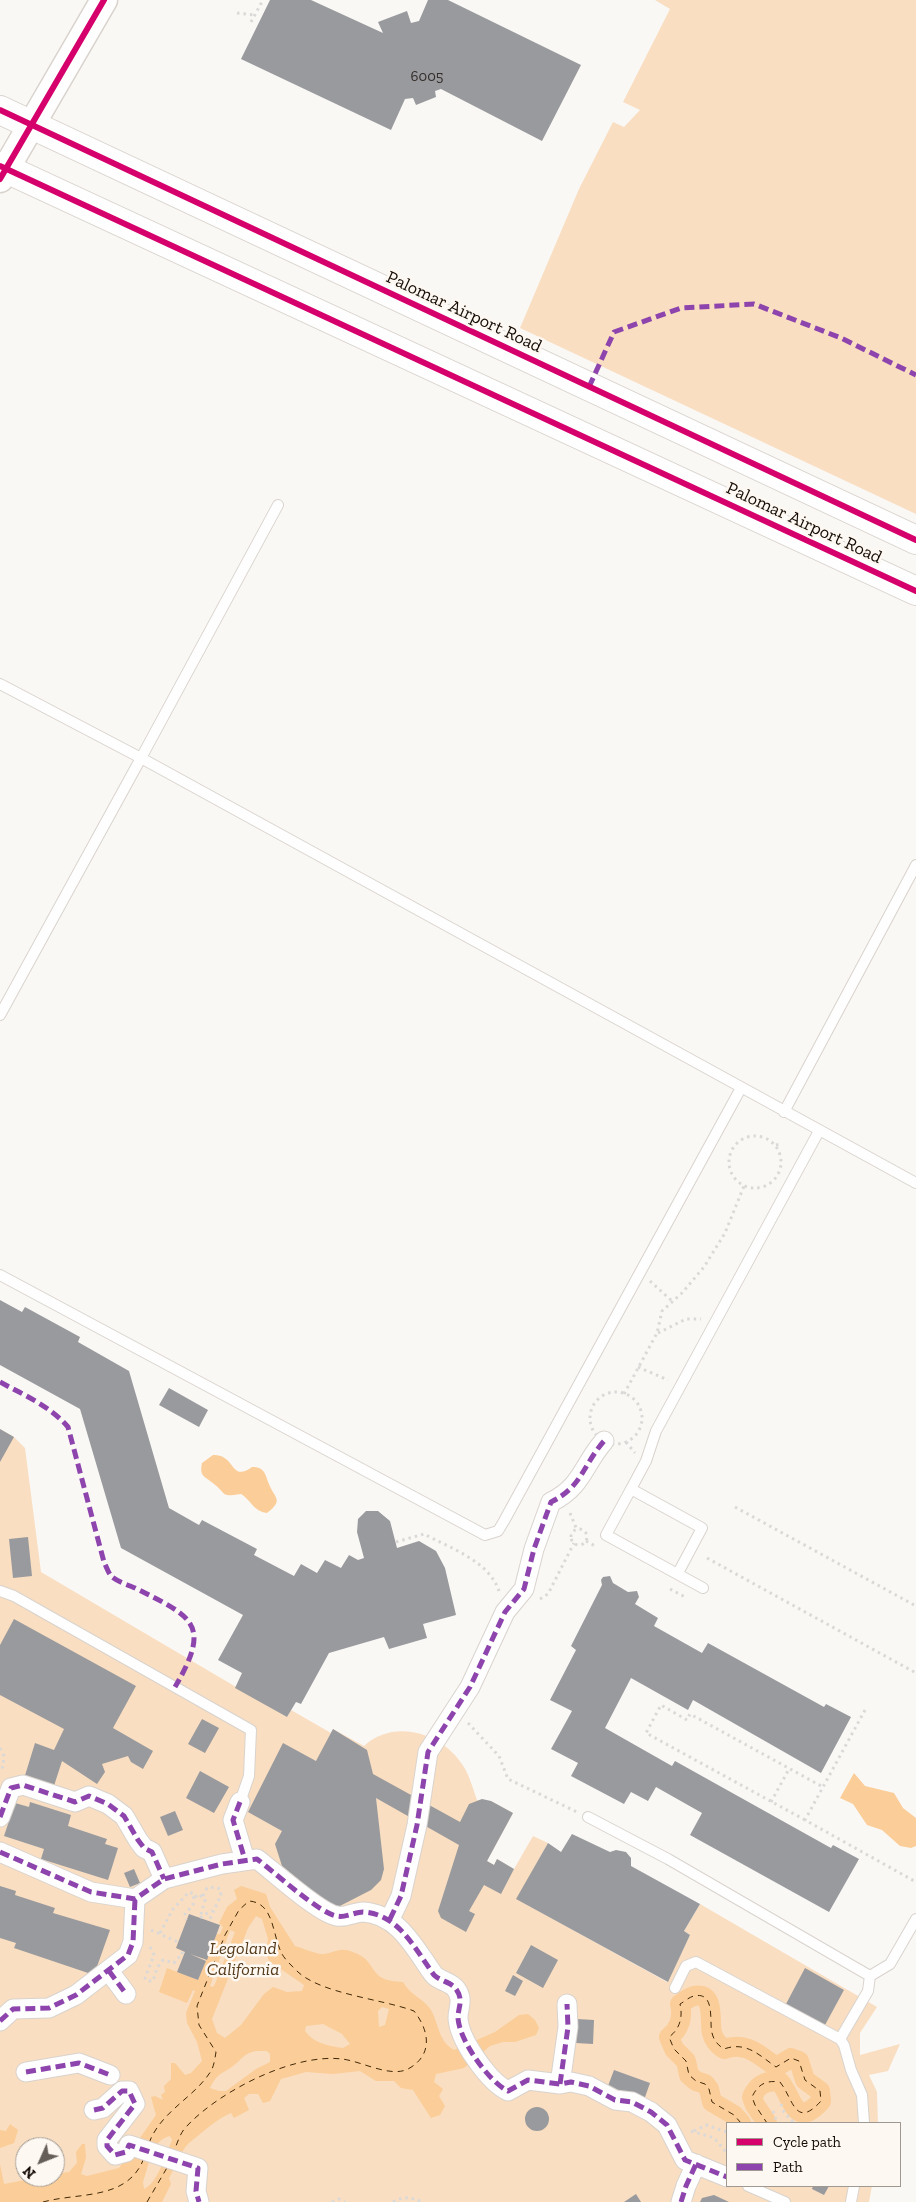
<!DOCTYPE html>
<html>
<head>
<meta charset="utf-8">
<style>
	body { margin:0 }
	#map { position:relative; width:916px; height:2202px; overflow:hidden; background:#faf8f5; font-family:"Zilla Slab",serif }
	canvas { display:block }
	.legend { position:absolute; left:726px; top:2122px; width:175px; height:65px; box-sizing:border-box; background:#fdf8f2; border:1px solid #9f9992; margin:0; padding:6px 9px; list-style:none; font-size:15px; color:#130a03 }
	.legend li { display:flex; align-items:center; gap:10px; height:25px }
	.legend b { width:25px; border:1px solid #9f9992 }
	.north { position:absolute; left:15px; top:2137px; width:50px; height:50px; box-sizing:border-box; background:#fdf8f2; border:1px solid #9f9992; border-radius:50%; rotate:226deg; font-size:14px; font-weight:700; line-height:20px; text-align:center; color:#130a03 }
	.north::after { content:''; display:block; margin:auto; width:18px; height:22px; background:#645d58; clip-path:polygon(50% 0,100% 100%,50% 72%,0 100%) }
</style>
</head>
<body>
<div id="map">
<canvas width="916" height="2202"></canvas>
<ul class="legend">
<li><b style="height:6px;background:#d6006c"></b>Cycle path</li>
<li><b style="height:6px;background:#8e44ad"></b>Path</li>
</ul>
<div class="north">N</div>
</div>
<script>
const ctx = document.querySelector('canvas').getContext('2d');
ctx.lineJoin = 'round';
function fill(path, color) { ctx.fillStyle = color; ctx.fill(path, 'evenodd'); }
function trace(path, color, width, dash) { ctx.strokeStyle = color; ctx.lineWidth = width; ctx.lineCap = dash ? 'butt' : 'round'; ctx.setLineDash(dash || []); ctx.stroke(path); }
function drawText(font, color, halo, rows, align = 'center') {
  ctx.font = font + ' "Zilla Slab",serif'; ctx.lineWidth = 5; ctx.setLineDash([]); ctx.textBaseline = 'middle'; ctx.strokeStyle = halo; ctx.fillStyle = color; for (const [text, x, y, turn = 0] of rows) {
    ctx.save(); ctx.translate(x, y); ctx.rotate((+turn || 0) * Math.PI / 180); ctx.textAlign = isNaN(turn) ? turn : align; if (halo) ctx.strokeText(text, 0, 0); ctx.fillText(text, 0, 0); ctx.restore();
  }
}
fill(new Path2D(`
	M655,0h261v514l-396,-186 59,-139 34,-67 11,5 16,-17 -17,-8 47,-93z
	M0,1429l14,8 11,11 16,124 246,145 4,-7 40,23 2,-4 31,17c31,-28 79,-13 100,21 6,10 9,22 13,33l14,1 22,12 -26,48 7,4 3,-6 17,10 19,-33 15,7 -31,56 150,83 23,-47 -6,-4 16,-27 177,103 -17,26v22l40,-11 -12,27 -19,4 8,17 1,31h-151v63h145l-3,16h-869zM25,2147h30v30h-30z`), '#f9dec1');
fill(new Path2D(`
	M213,1455c23,-1 17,28 39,12 13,0 13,7 17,17 6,15 15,16 -2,29 -14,-2 -15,-12 -26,-19 -21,3 -13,1 -27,-10 -9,-8 -15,-7 -12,-21z
	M854,1773l11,13 29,7 9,15 13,10v28l-5,2 -11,-2 -18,-16 -15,-5 -14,-21 -13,-6z
	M241,1886l25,8 4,13 25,39c8,2 18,7 26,8 13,1 17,-9 34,-1 24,9 11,28 48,29 7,13 20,16 28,28 8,14 7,31 23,40l41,-18 24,-17 9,-1 7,6 4,8 -3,7 -21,7h-12l-13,4 -26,22 -28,6 -2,8 9,7 -4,7 6,10 -5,9 -9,3 -18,-28 -12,-2 -7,-7h-18l-16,-10 -27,3 -27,-2 -25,7 -11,22 -7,2 -5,-9h-9l-5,4 5,12 -15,8 -3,-5c-16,7 -28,19 -42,30 -8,7 -14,25 -20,35l2,6 -9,18h-162v-38l4,20 37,-7h14v-3l14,-2 8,-9 -1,-11 6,-8h3l1,14 -5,16 6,2 32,-8 37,-53 -5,-18 4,-1 8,4 -2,-5 4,-3 -1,-6 7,-7v-16h4l10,12 6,-2 11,-12 -5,-19 -10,-19 -1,-10 9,-22 -2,-1 -6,13 -28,-11 8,-24 31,12 19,-46h3l3,-7 -4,-4 8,-16 10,-8 -3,-9zM256,1916l6,3 6,20 -2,14 3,8 35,24 -2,6 -15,1 -14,-5 -9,7 -23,31 -16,13 -8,-5 -5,-14 36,-91zM230,1930l5,2 -20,52 -2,3 -3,-1zM382,2007l7,2 -4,16 -6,2 -1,-16zM323,2024l19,10 8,10 -7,4c-14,-2 -30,-5 -38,-17l1,-5zM256,2051h11l3,3v8l-14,7 -30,22h-7l-9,-3c9,-17 10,-12 23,-22 9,-7 11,-13 23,-15zM170,2136l2,4c-6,14 -14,43 -28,49l-1,-7c6,-16 8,-42 27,-46z
	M10,2124l8,6 -4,13 -14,5v-18l6,1z`), '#fbcd98');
trace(new Path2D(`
	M741,2123l-7,-8 -22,-13 -3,-13 -4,-5 -9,-3 -7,-6 -3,-14 -12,-12 -5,-12c11,-8 14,-20 11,-33 4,-2 9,-7 14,-8 22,-5 15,27 18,37 2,8 6,12 12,16 22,-8 35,6 52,18l15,-9 8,3 6,19 15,11 1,10c-26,29 -28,-3 -41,-19 -14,-2 -22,2 -28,15l3,8 12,18`), '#fbcd98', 20);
trace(new Path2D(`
	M741,2123l-7,-8 -22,-13 -3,-13 -4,-5 -9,-3 -7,-6 -3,-14 -12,-12 -5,-12c11,-8 14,-20 11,-33 4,-2 9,-7 14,-8 22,-5 15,27 18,37 2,8 6,12 12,16 22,-8 35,6 52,18l15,-9 8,3 6,19 15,11 1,10c-26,29 -28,-3 -41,-19 -14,-2 -22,2 -28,15l3,8 12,18
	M149,2143c12,-32 45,-45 62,-72 3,-5 4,-13 5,-19l-17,-27 -2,-19 28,-71 14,-25 10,-9c25,2 23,32 32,51 3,7 12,15 17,20 24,22 84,27 116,39 15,19 20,44 -6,58 -18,9 -47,-8 -66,-10 -49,-6 -124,33 -156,68 -6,6 -9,17 -12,24
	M43,2202c36,-10 85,-1 101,-44
	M147,2202l21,-36`), '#412807', 1, [6, 5]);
fill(new Path2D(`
	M270,0h41l72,33 -5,-11 29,-11 4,12 8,-2 9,-21h20l133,65 -39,76 -101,-52 -6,2 1,6 -20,8 -3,-7 -8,1 -14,31 -150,-71z
	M0,1300l22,12 3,-5 55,30 -2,5 51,29 40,137 30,17 3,-5 55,29 -3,6 40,21 7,-12 16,9 8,-13 16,8 8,-13 9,5 6,-2 -7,-26 1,-13 8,-8h12l12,10 7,27 22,-7 17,10 9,17 11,47 -33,9 4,14 -38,11 -5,-12 -55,16 -28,51 -5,-2 -9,15 -52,-29 7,-15 -24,-13 25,-45 -122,-67 -41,-139 -80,-44z
	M169,1388l39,22 -9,17 -40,-22z
	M0,1429l14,8 -14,25z
	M28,1537l4,39 -19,2 -4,-39z
	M610,1576l3,7 15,9 9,-1 2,6 -4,7 23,14 -4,8 48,27 6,-10 116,64 2,-3 25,13 -30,56 -128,-73 -5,10 -57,-32 -26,50 67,38 3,-5 156,87 2,-3 26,14 -30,53 -139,-77 12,-22 -46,-26 -8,14 -17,-9 -7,12 -53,-28 7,-13 -27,-14 21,-38 -22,-11 26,-50 -5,-4 31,-61 -1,-5 2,-3z
	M14,1619l122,67 -23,42 40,23 -10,18 -12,-7 -3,-6 -26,8 3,8 -8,12 -35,-23 -10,31 -29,-10 12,-39 19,7 10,-21 -64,-34v-50z
	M202,1719l17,9 -14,25 -17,-9z
	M333,1729l34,21 6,24 87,48 9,-18 13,-5 9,2 22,12 -26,48 7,4 3,-6 17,10 -13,25 -17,-9 -15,26 6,3 -9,18 -25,-14 -3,-7 21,-66 -83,-47 8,71 -3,11 -10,10 -37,19 -52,-43 -7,-22 7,-13 -34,-19 35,-69 33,18z
	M200,1771l29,16 -15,26 -28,-15z
	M30,1802l41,13 -3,11 39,13 -2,5 13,4 -10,32 -67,-21 3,-10 -40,-13 11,-33 14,4z
	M175,1811l8,19 -15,6 -8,-19z
	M572,1834l38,18 6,-2 10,2 5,6v8l69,38 -16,27 6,4 -22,47 -152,-83 32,-56 13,9z
	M134,1869l6,14 -10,4 -6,-14z
	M0,1886l16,5 -1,4 40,13 -2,5 57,17 -16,45 -80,-27 2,-5 -16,-5z
	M189,1914l31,11 -13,35 -17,-6 16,7 -8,19 -21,-8 8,-20 -9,-4z
	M531,1945l27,15 -15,28 -27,-15z
	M805,1968l39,22 -19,35 -39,-21z
	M513,1975l10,6 -8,15 -10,-5z
	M577,2019l17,1 -1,24 -17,-1z
	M614,2070l36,13 -6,17 -36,-14z
	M525 2119a12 12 0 1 1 24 0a12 12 0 1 1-24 0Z
	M813,2186h16l-5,9 -12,-6z
	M636,2194l5,8h-17z
	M714,2195l15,7h-29l2,-4z`), '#999a9e');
const lane = new Path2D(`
	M0,684l141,74 137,-253
	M0,1015l141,-257 775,425
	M784,1112l132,-247
	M0,1275l485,260 13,-4 6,-10 237,-433
	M631,1489l15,-28 10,-30 163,-300
	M678,1573l24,-45 -71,-39 -25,46 97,53
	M0,1591l14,5 237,134 -2,46 -9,26
	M588,1817l80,42 202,117
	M870,1976l20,-12 26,-45
	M675,1988l11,-22 10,-4 144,77 4,6 7,25 11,25 2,28
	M840,2039l28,-48 2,-15
	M748,2186l37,16
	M851,2202l3,-16`);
const street = new Path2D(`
	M240,1802l-7,18 12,40
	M0,1817l11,-29 12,-3 52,17 14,-6 19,8 16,12 14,24 6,8 8,4 12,27
	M0,1852l91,40 44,7 29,-20 58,-15 35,-5c16,12 63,55 80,57 8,2 18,-4 26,-4 36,2 52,37 71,63 6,6 17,7 22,14 8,11 2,18 2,29 1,22 31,64 50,73l20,-11 32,4 11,-2 18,4 26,14 17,2 19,10 16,13 18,35 42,17
	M390,1919l11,-23 16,-71 11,-73 42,-65 35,-75 19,-23 10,-40 17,-47c31,-15 32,-37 53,-61
	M109,1971l17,23
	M0,2021l13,-12 36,-1 27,-13 52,-40 5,-13 2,-43
	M26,2072l53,-9 31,12
	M560,2084l8,-57 -1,-23
	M94,2110l9,-2 19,-17h7l6,13 -28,36v6l8,9 11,-3 3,-7 69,23 -2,23 3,11
	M681,2202l5,-16 10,-22`);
const secondary = new Path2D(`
	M0,179l104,-179`);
const primary = new Path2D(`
	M0,110l916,430
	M0,166l916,425`);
trace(lane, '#d9d3cd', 12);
trace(street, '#d9d3cd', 21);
trace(secondary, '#d9d3cd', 29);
trace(primary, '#d9d3cd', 30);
trace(new Path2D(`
	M237,13l18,2
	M251,22l12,-22
	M729 1162a26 26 0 1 1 52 0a26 26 0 1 1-52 0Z
	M776,1145l5,-1
	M650,1281l22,20
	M658,1333l28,-14h15
	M638,1367l30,13
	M590 1418a26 26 0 1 1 52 0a26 26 0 1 1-52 0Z
	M624,1394l33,-61 5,-22 20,-18 22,-26 21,-34 19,-47
	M626,1442l9,11
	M735,1507l181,99
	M570,1513l7,17
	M571 1537a8 8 0 1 1 16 0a8 8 0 1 1-16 0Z
	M586,1541l9,5
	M396,1542l28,-8c26,14 65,27 75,57
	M707,1558l209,115
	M670,1589l17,9
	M540,1599l8,-5 26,-51
	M865,1710l-60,110 111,62
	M468,1723l31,33 9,23 69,33
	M0,1748l4,8 -1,11 -3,1
	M771,1802l18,-33
	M805,1820l-159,-87 15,-28 26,15 3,-6 133,73
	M203,1896l4,-8 8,-1 5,2 1,6 -12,26
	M195,1897l4,-3 6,6 -5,18 12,-8
	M151,1930l27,12
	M160,1933l13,-24 16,-17 5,2 -1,11 -8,9 1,6
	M150,1947l4,8 -9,23 2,3h6l4,-13 6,-8 11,3 3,-5 4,-1 2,-6
	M781,2104l3,8 10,11
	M773,2111l3,9 3,3
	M691,2131l23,7 13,15
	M694,2131l12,-6 21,7
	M332,2202l7,-3 6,3
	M393,2202c11,-6 18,-5 29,0`), '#dbd9d8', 3, [2.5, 4]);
trace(lane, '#fefefe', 10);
trace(street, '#fefefe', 19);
trace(secondary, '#fefefe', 26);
trace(primary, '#fefefe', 28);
trace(new Path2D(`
	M589,387l25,-55 67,-24 73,-4 87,34 75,37
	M0,1382c24,13 50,24 68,45l36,135c2,4 4,10 7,14 5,5 17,9 24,12 58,29 77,36 40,99
	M240,1802l-7,18 12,40
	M0,1817l11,-29 12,-3 52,17 14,-6 19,8 16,12 14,24 6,8 8,4 12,27
	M0,1852l91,40 44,7 29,-20 58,-15 35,-5c16,12 63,55 80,57 8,2 18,-4 26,-4 36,2 52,37 71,63 6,6 17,7 22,14 8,11 2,18 2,29 1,22 31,64 50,73l20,-11 32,4 11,-2 18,4 26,14 17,2 19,10 16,13 18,35 42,17
	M390,1919l11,-23 16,-71 11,-73 42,-65 35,-75 19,-23 10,-40 17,-47c31,-15 32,-37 53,-61
	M109,1971l17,23
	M0,2021l13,-12 36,-1 27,-13 52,-40 5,-13 2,-43
	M26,2072l53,-9 31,12
	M560,2084l8,-57 -1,-23
	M94,2110l9,-2 19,-17h7l6,13 -28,36v6l8,9 11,-3 3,-7 69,23 -2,23 3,11
	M681,2202l5,-16 10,-22`), '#8e44ad', 5, [10, 5]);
trace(new Path2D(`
	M0,110l916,430
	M0,166l916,425
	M0,179l104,-179`), '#d6006c', 6);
drawText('15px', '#342e2a', null, [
	["6005",427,77]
]);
drawText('18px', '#130a03', '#fdf8f2', [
	["Palomar Airport Road",464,312,25],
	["Palomar Airport Road",804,523,25]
]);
drawText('italic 18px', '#563b1c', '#fdf8f2', [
	["Legoland",243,1949],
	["California",243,1970]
]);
</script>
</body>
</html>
